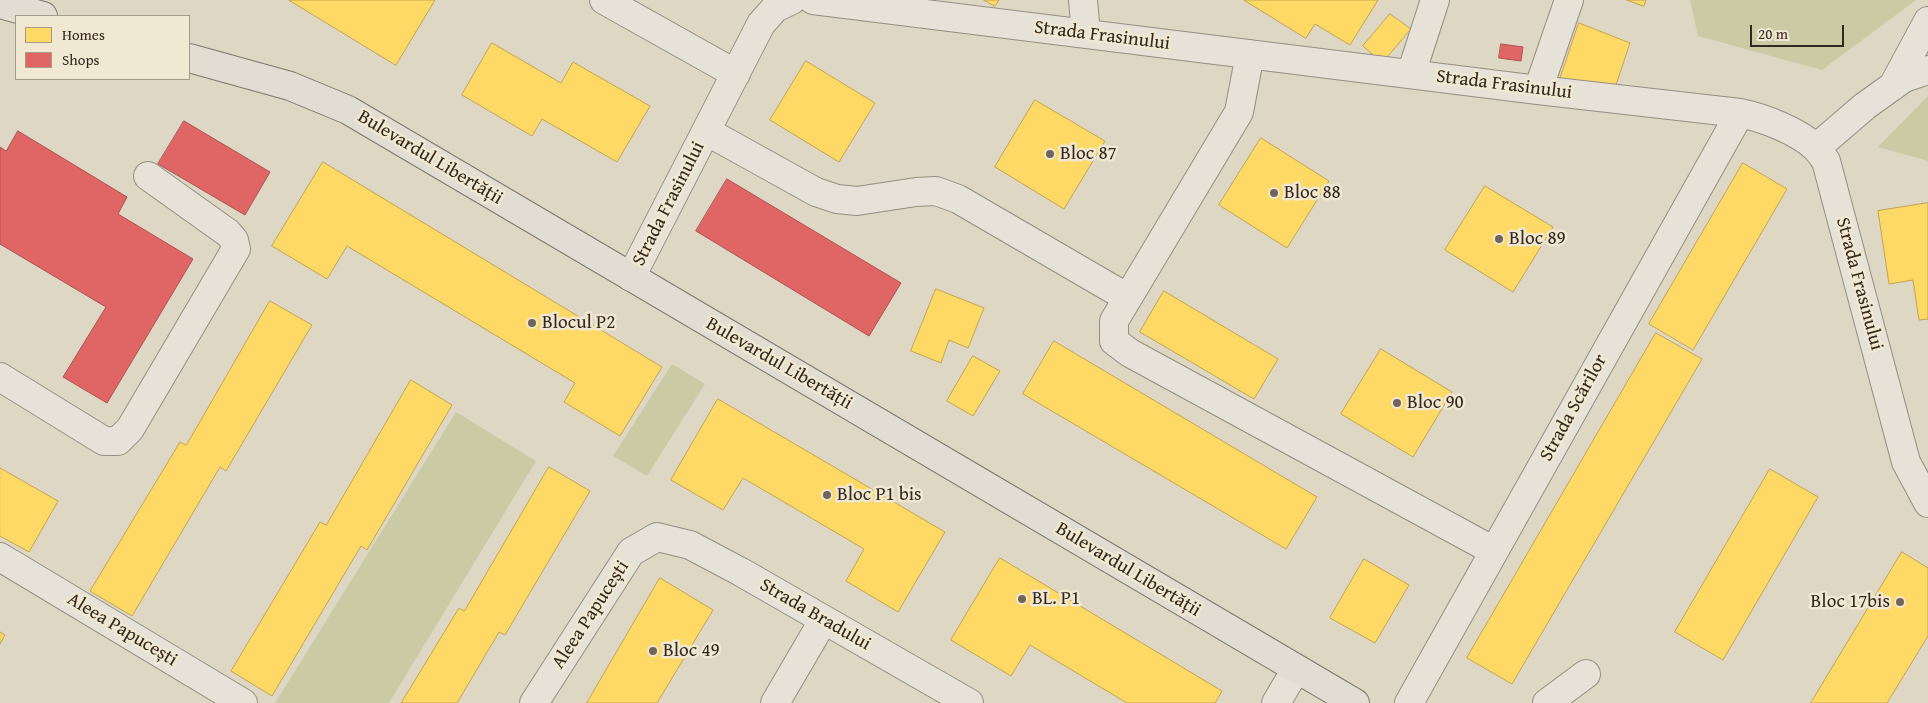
<!DOCTYPE html>
<html>
<head>
<meta charset="utf-8">
<style>
	body { margin:0 }
	#map { position:relative; width:1928px; height:703px; overflow:hidden; background:#ded7c4; font-family:"Gentium Book Plus",serif }
	canvas { display:block }
	.legend { position:absolute; left:15px; top:15px; width:175px; height:65px; box-sizing:border-box; background:#f1e8d2; border:1px solid #a59b8a; margin:0; padding:6px 9px; list-style:none; font-size:15px; color:#34271e }
	.legend li { display:flex; align-items:center; gap:10px; height:25px }
	.legend b { width:25px; border:1px solid #a59b8a }
	.scale { position:absolute; left:1750px; top:25px; width:94px; height:22px; box-sizing:border-box; border:2px solid #34271e; border-top:0; padding-left:6px; font-size:15px; line-height:18px; white-space:nowrap; color:#34271e; -webkit-text-stroke:4px #f1e8d2; paint-order:stroke }
</style>
</head>
<body>
<div id="map">
<canvas width="1928" height="703"></canvas>
<ul class="legend">
<li><b style="height:14px;background:#ffd966"></b>Homes</li>
<li><b style="height:14px;background:#e06666"></b>Shops</li>
</ul>
<div class="scale">20 m</div>
</div>
<script>
const ctx = document.querySelector('canvas').getContext('2d');
ctx.lineJoin = 'round';
function fill(path, color) { ctx.fillStyle = color; ctx.fill(path, 'evenodd'); }
function trace(path, color, width, dash) { ctx.strokeStyle = color; ctx.lineWidth = width; ctx.lineCap = dash ? 'butt' : 'round'; ctx.setLineDash(dash || []); ctx.stroke(path); }
function drawText(font, color, halo, rows, align = 'center') {
  ctx.font = font + ' "Gentium Book Plus",serif'; ctx.lineWidth = 5; ctx.setLineDash([]); ctx.textBaseline = 'middle'; ctx.strokeStyle = halo; ctx.fillStyle = color; for (const [text, x, y, turn = 0] of rows) {
    ctx.save(); ctx.translate(x, y); ctx.rotate((+turn || 0) * Math.PI / 180); ctx.textAlign = isNaN(turn) ? turn : align; if (halo) ctx.strokeText(text, 0, 0); ctx.fillText(text, 0, 0); ctx.restore();
  }
}
fill(new Path2D(`
	M1690,0h226l-94,70 -124,-34z
	M1928,96v65l-50,-14z
	M672,364l33,20 -58,92 -34,-20z
	M456,412l80,49 -147,242h-114z`), '#cacaa5');
const homes = new Path2D(`
	M289,0h146l-39,65z
	M984,0h15l-4,6z
	M1244,0h134l-28,45 -35,-21 -9,14z
	M1627,0h19l-2,6z
	M1390,14l21,15 -29,34 -19,-17z
	M1579,23l51,20 -15,45 -56,-6z
	M492,43l69,40 12,-21 77,44 -33,56 -75,-43 -10,17 -70,-41z
	M806,61l69,42 -36,59 -69,-42z
	M1035,100l70,41 -41,68 -69,-42z
	M1261,138l68,43 -42,67 -68,-43z
	M323,162l339,205 -42,69 -56,-34 11,-19 -228,-137 -20,33 -55,-33z
	M1743,163l44,26 -94,161 -44,-26z
	M1485,186l68,41 -40,65 -68,-42z
	M1928,203v116l-9,1 -6,-40 -24,4 -11,-73z
	M936,289l48,19 -16,40 -19,-8 -8,23 -30,-12z
	M1164,291l114,68 -24,40 -114,-67z
	M270,301l42,24 -86,146 -6,-4 -88,149 -42,-25 90,-149 6,3z
	M1656,333l46,26 -190,325 -45,-26z
	M1054,341l263,156 -31,52 -263,-155z
	M1381,349l71,43 -39,65 -72,-43z
	M973,356l27,15 -27,45 -26,-15z
	M411,380l41,25 -85,145 -6,-4 -89,150 -41,-25 89,-149 6,3z
	M718,399l227,133 -47,80 -52,-31 18,-32 -121,-71 -20,32 -52,-30z
	M549,467l41,24 -85,144 -6,-3 -42,71h-56l58,-95 5,3z
	M0,468l58,33 -29,51 -29,-16z
	M1770,469l48,28 -95,163 -48,-28z
	M1902,552l26,16v68l-41,67h-76z
	M1000,558l222,133 -7,12h-88l-97,-58 -19,31 -60,-36z
	M1364,559l45,26 -34,58 -45,-25z
	M660,578l53,32 -56,93h-70z
	M0,632l5,3 -5,9z`);
fill(homes, '#ffd966');
trace(homes, '#c2a450', 1);
const shops = new Path2D(`
	M1501,44l22,3 -2,14 -22,-3z
	M184,121l86,51 -25,43 -87,-51z
	M18,131l109,66 -9,17 75,45 -86,144 -44,-26 43,-70 -106,-63v-97l6,4z
	M727,179l174,104 -32,53 -173,-105z`);
fill(shops, '#e06666');
trace(shops, '#ac5350', 1);
const minor = new Path2D(`
	M604,0l132,74
	M813,0l725,90 202,23c24,5 58,18 76,35 4,4 7,9 10,13l80,301 22,41
	M1083,0l3,34
	M1250,54l-11,58 -125,209v20l16,12 364,198
	M1411,74l24,-74
	M1893,86l35,-65
	M1538,90l31,-90
	M706,131l110,61 21,7 20,2 59,-9 20,-1 22,8 170,99
	M1816,148l49,-42 39,-28 24,-8
	M631,277l130,-253 14,-16 17,-8
	M0,377l104,64h14l12,-12 106,-180 -2,-9 -6,-7 -80,-57
	M0,557l243,146
	M534,703l97,-151 26,-15 33,8 51,27 228,131
	M775,703l48,-82
	M1276,703l20,-34
	M1409,703l331,-590
	M1547,703l39,-29`);
const major = new Path2D(`
	M0,4l43,12
	M189,58l101,28 58,24 1007,593`);
trace(minor, '#948e83', 30);
trace(major, '#7d776d', 30);
trace(minor, '#e6e2d8', 28);
trace(major, '#e1ddd2', 28);
for (const [x, y, r, color] of [
	[1050,154,5,"#706558"],
	[1274,193,5,"#706558"],
	[1499,239,5,"#706558"],
	[532,323,5,"#706558"],
	[1397,403,5,"#706558"],
	[827,495,5,"#706558"],
	[1022,599,5,"#706558"],
	[1900,602,5,"#706558"],
	[653,651,5,"#706558"]
]) { const dot = new Path2D(); dot.arc(x, y, r, 0, 2 * Math.PI); ctx.fillStyle = color; ctx.fill(dot); trace(dot, '#f1e8d2', 2); }
drawText('19px', '#34271e', '#f1e8d2', [
	["Strada Frasinului",1102,36,7],
	["Strada Frasinului",1504,85,7],
	["Bulevardul Libertății",430,158,31],
	["Strada Frasinului",669,204,-63],
	["Strada Frasinului",1859,284,75],
	["Bulevardul Libertății",779,364,30],
	["Strada Scărilor",1574,408,-61],
	["Bulevardul Libertății",1128,570,31],
	["Aleea Papucești",591,615,-57],
	["Strada Bradului",815,615,30],
	["Aleea Papucești",122,630,31]
]);
drawText('19px', '#34271e', '#f1e8d2', [
	["Bloc 87",1060,154],
	["Bloc 88",1284,193],
	["Bloc 89",1509,239],
	["Blocul P2",542,323],
	["Bloc 90",1407,403],
	["Bloc P1 bis",837,495],
	["BL. P1",1032,599],
	["Bloc 17bis",1890,602,"right"],
	["Bloc 49",663,651]
], 'left');
</script>
</body>
</html>
